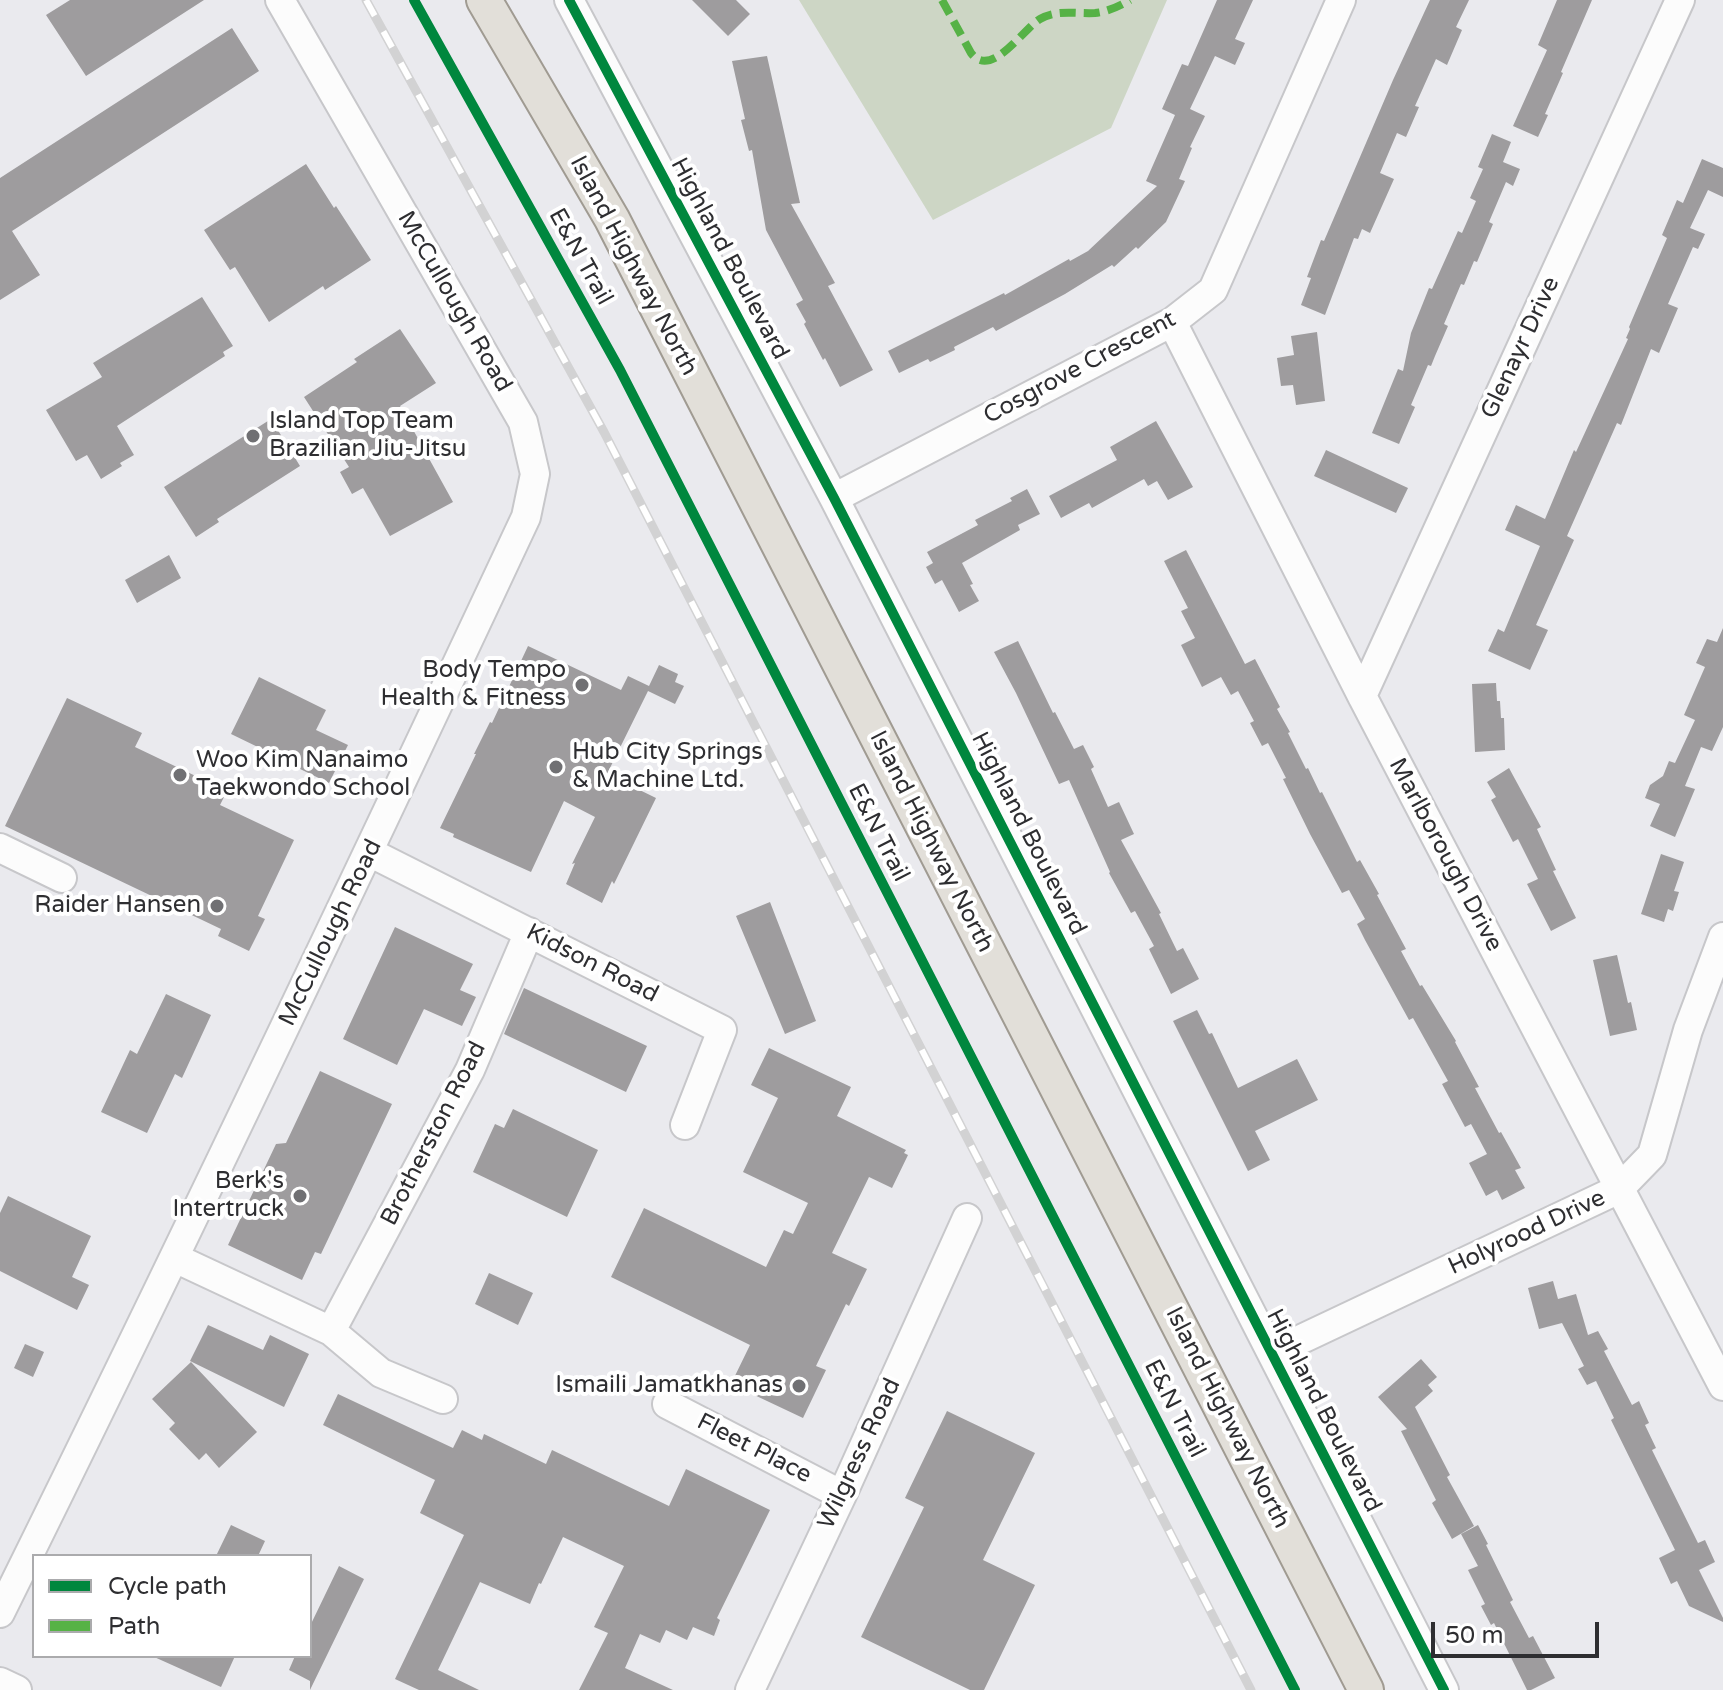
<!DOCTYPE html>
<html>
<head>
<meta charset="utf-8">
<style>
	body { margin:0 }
	#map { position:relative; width:1723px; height:1690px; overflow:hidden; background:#eaeaee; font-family:"Varela Round",sans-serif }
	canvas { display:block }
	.legend { position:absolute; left:32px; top:1554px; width:280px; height:104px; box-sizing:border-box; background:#fff; border:2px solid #ababad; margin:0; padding:10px 14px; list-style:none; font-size:24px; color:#2e2e31 }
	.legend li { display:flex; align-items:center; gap:16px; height:40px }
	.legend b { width:40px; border:2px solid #ababad }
	.scale { position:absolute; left:1431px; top:1622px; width:168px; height:36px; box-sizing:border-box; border:4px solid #2e2e31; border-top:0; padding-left:10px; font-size:24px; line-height:28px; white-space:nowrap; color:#2e2e31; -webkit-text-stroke:6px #fff; paint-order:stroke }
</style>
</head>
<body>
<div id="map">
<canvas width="1723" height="1690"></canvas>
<ul class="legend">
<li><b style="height:10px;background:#00873e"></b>Cycle path</li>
<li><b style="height:10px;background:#56b246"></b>Path</li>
</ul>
<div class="scale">50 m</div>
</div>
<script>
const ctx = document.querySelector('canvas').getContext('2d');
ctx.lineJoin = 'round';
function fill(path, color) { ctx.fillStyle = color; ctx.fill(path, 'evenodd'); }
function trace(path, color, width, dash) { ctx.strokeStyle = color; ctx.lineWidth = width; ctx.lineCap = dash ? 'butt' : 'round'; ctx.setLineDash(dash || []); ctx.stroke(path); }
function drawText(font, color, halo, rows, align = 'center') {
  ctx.font = font + ' "Varela Round",sans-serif'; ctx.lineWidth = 8; ctx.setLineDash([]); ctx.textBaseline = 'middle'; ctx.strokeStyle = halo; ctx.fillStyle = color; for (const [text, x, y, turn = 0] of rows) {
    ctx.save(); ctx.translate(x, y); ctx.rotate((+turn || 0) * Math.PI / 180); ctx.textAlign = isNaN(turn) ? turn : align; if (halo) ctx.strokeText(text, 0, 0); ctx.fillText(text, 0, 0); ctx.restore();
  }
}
fill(new Path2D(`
	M799,0h368l-56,128 -178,92z`), '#cdd6c5');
fill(new Path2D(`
	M70,0h134l-118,76 -40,-61z
	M692,0h44l14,14 -22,22z
	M1217,0h36l-18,39 10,4 -10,22 -20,-9 -25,53 15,7 -15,31 2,1 -13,31 6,2 -19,41 -28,27 -2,-2 -22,20 -2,-2 -47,29 -69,37 -3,-4 -39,20 1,3 -25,12 -2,-3 -29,14 -11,-22 116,-58 1,2 64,-36 1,2 18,-10 69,-65 -11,-5 29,-66 -13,-6 20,-45 6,2z
	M1430,0h39l-13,27 6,3 -15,35 -11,-6 -21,47 4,1 -13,30 -9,-4 -17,40 14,6 -24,54 -8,-4 -4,10 -4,-1 -29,77 -24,-10 10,-27 -4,-1 14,-37 3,1 69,-161z
	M1557,0h35l-31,72 2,1 -18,41 3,1 -10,22 -25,-11 34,-76 -9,-5z
	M232,28l27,43 -247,160 28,44 -40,25v-122z
	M767,56l33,147 -9,1 44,79 -7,3 45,84 -33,17 -15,-29 -2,2 -19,-36 2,-2 -10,-18 7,-4 -37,-70 -14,-80 -3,1 -8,-31 4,-1 -13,-58z
	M1492,134l19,8 -8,20 17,7 -7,17 -7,-4 -17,40 4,2 -16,38 -3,-1 -10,24 -3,-1 -17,40 4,2 -13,30 -4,10 -3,-1 -17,40 4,2 -16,37 -27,-11 26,-64 5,2 8,-38 18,-45 3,1 26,-58 4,2 14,-32 -6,-3 13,-29 -5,-2z
	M1702,159l21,9v29l-15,-7 -18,38 15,6 -7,15 -5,-2 -25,57 10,4 -19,45 -8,-4 -30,76 -4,-2 -50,113 7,4 -38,85 12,5 -18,40 -42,-19 10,-22 6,3 36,-86 -35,-16 11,-25 29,14 29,-69 2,2 52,-113 -2,-1 4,-9 -1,-2 38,-89 -5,-3 15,-35 6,3z
	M306,164l28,44 2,-2 35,54 -46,30 -2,-4 -54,36 -34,-55 -5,3 -26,-40z
	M202,297l31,49 -10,6 2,4 -108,70 17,29 -14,8 2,3 -21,13 -14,-24 -11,6 -30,-51 56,-33 -9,-14z
	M400,329l36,54 -36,23 53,96 -63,34 -27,-48 -11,6 -12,-22 9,-5 -45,-70 53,-35 -3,-3z
	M1317,332l8,69 -29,4 -3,-20 -12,1 -4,-28 17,-3 -3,-19z
	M271,419l29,47 -83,53 2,3 -23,15 -32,-50z
	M1156,421l37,66 -25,13 -11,-19 -9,5 -4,-7 -52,29 -3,-5 -28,15 -12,-22 68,-36 -7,-13z
	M1326,450l82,38 -12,25 -82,-37z
	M1027,489l13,25 -22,11 2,5 -58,33 11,21 -3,1 9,16 -20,11 -17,-32 -7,4 -9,-17 7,-4 -6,-11 51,-27 -3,-5 37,-19 -2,-3z
	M1186,550l59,114 10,-5 25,48 -3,2 13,23 -2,1 18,36 2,-1 12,25 2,-1 35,70 3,-2 19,34 -2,1 29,54 -5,2 19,35 2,-1 34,56 -1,1 24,45 -4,1 24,45 2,-1 20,36 -6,2 10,18 -23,12 -5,-10 -11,6 -17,-33 18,-9 -16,-30 -6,3 -23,-43 6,-3 -35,-63 -4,2 -44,-80 -8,-16 8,-5 -16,-29 -7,3 -32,-59 -27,-55 3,-1 -18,-35 -6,3 -12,-23 4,-2 -16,-30 -7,4 -10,-18 -19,10 -21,-42 14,-7 -14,-27 7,-3 -24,-47z
	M169,555l12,23 -44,25 -12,-23z
	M1723,628v99l-11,24 -11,-4 -16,39 10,3 -20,48 -25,-11 10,-22 -15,-6 5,-13 13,-9 6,-15 6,2 20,-43 -11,-5 21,-48 -9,-4 11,-24 10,3z
	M1018,641l35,72 2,-1 19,37 9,-4 11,22 -3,2 17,38 11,-5 15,32 -13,6 40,73 -2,1 18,37 6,-3 16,31 -28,15 -22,-45 5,-3 -19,-35 -4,2 -22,-40 1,-1 -41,-92 -10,4 -43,-91 -22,-41z
	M528,646l93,44 7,-14 21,10 10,-21 19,9 -3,8 9,4 -9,18 -27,-13 -41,83 49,24 -42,86 -2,-3 -10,22 -36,-19 9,-21 -3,1 23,-47 -31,-16 -33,71 -78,-35 1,-3 -14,-6 36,-74h-2l16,-32 2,1z
	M259,677l67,33 -10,20 32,15 -19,38 -31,-15 1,-1 -68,-33z
	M1496,683l1,18h3l1,17h3l1,32 -30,2 -3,-68z
	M67,698l75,35 -7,14 92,44 -7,14 74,35 -36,76 7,3 -16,32 -31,-15 3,-7 -216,-103z
	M1509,768l32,59 -4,2 19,41 -3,1 23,47 -25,13 -24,-47 11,-5 -20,-40 -5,3 -22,-42 5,-3 -9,-15z
	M1661,854l23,8 -10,29 5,1 -6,19 -5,-2 -4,13 -23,-8z
	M770,902l46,119 -31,13 -49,-118z
	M395,927l78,37 -13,26 16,7 -14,29 -38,-17 -27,56 -54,-26z
	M1617,955l11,48 3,-1 6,28 -27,6 -17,-76z
	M524,988l123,58 -21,46 -122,-58z
	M166,994l45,21 -29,63 -7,-4 -28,59 -46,-21 29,-62 7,4z
	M1197,1010l12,24 3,-1 26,55 59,-29 21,41 -63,31 15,29 -22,11 -75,-150z
	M769,1048l82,39 -14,29 69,34 -2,3 4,2 -16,33 -23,-11 -37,76 35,16 -18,37 -3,-2 -30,62 10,4 -23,48 -72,-34 19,-39 -139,-68 33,-69 122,59 18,-37 9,4 15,-31 -65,-31 35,-74 -27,-13z
	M320,1071l72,33 -71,150 -6,-2 -13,28 -74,-35 48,-101 10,-1z
	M513,1109l85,41 -31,67 -94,-45 22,-48 9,4z
	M8,1196l83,40 -19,41 17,8 -12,25 -77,-39v-58z
	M489,1273l44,20 -15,32 -43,-21z
	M1553,1281l5,18 18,-5 12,41 10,-4 10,18 -4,2 28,54 7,-4 10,22 -4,2 11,23 -4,2 46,93 7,-3 10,22 -16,8 24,48v4l-34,-16 -12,-25 -6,3 -12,-26 16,-8 -64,-130 3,-2 -18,-37 -9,4 -9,-16 6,-3 -22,-43 -23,6 -11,-41z
	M208,1325l55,25 7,-15 39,19 -25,53 -94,-46z
	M25,1344l19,8 -11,25 -19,-9z
	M1421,1359l16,18 -9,8 5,6 -18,16 35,68 -3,2 27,49 -22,13 -20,-36 4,-3 -35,-69 6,-2 -29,-32z
	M191,1362l66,70 -38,36 -13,-15 -7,7 -30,-31 6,-6 -23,-24z
	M338,1394l115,54 9,-18 20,10 2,-6 62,30 6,-14 117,56 17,-37 84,41 -53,108 3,2 -6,16 -21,-9 -6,13 -21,-10 -6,13 -20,-9 -15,34 48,22h-94l29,-57 -14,-6 30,-61 -61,-29 -22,47 -2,-1 -9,21 -50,-22 -42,88 41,20h-60l-24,-11 69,-144 -44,-22 15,-33 -112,-55z
	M947,1411l88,42 -52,107 52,25 -51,105h-14l-109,-53 63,-130 -19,-9z
	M231,1525l34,16 -7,15h-42z
	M1478,1525l10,19 -2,1 27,55 -3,2 19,36 4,-2 22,42 -24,12h-4l-33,-67 -3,2 -10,-19 4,-2 -17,-34 10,-4 -17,-32z
	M339,1566l25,13 -54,111v-9l-21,-11 6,-14h15v-30z
	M152,1656h83l-14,31z`), '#9e9c9e');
const minor = new Path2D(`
	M569,0l265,498 610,1192
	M1172,322l190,374 361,690
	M834,498l338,-176 41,-32 128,-290
	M1362,696l318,-696
	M0,848l62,30
	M369,852l353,178 -37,95
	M175,1258l156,73 50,42 62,26
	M331,1331l139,-261 59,-138
	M1272,1353l347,-164 33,-34 36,-125 35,-93
	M667,1404l175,91
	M0,1613c180,-363 354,-729 526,-1096l9,-43 -12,-52 -243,-422
	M0,1682l17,8
	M750,1690l92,-195 125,-277`);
const major = new Path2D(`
	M484,0l128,219 754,1471`);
trace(minor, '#c7c7ca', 32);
trace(major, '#a09b92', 38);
trace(minor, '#fcfcfc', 28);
trace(major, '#e2dfd9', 34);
const rail = new Path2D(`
	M366,0l238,432 647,1258`);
trace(rail, '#d2d2d3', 9);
trace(rail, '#fff', 6, [18]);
trace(new Path2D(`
	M942,0l29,53c20,27 52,-24 69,-34 17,-10 36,-5 55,-6 12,-1 25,-7 35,-13`), '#56b246', 8, [16, 8]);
trace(new Path2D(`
	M414,0l206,370 675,1320
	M569,0l265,498 610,1192`), '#00873e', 10);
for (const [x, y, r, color] of [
	[253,436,8,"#707073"],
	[582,685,8,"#707073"],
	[556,767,8,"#707073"],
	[180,775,8,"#707073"],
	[217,906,8,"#707073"],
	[300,1196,8,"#707073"],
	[799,1386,8,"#707073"]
]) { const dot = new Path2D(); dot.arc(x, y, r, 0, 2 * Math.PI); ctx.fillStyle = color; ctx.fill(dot); trace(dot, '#fff', 3); }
drawText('24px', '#2e2e31', '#fff', [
	["E&N Trail",580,257,61],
	["Highland Boulevard",729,259,62],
	["Island Highway North",633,266,62],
	["McCullough Road",454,302,60],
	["Glenayr Drive",1521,348,-65],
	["Cosgrove Crescent",1080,368,-28],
	["E&N Trail",878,833,63],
	["Highland Boulevard",1028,834,63],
	["Island Highway North",931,842,63],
	["Marlborough Drive",1445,855,62],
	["McCullough Road",331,933,-64],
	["Kidson Road",592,964,27],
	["Brotherston Road",434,1134,-63],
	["Holyrood Drive",1527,1233,-25],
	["E&N Trail",1174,1409,63],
	["Highland Boulevard",1323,1411,63],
	["Island Highway North",1227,1418,63],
	["Fleet Place",754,1449,27],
	["Wilgress Road",860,1454,-65]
]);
drawText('24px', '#2e2e31', '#fff', [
	["Island Top Team",269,422,"left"],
	["Brazilian Jiu-Jitsu",269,450,"left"],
	["Body Tempo",566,671],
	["Health & Fitness",566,699],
	["Hub City Springs",572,753,"left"],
	["& Machine Ltd.",572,781,"left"],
	["Woo Kim Nanaimo",196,761,"left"],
	["Taekwondo School",196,789,"left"],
	["Raider Hansen",201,906],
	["Berk's",284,1182],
	["Intertruck",284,1210],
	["Ismaili Jamatkhanas",783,1386]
], 'right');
</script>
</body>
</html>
